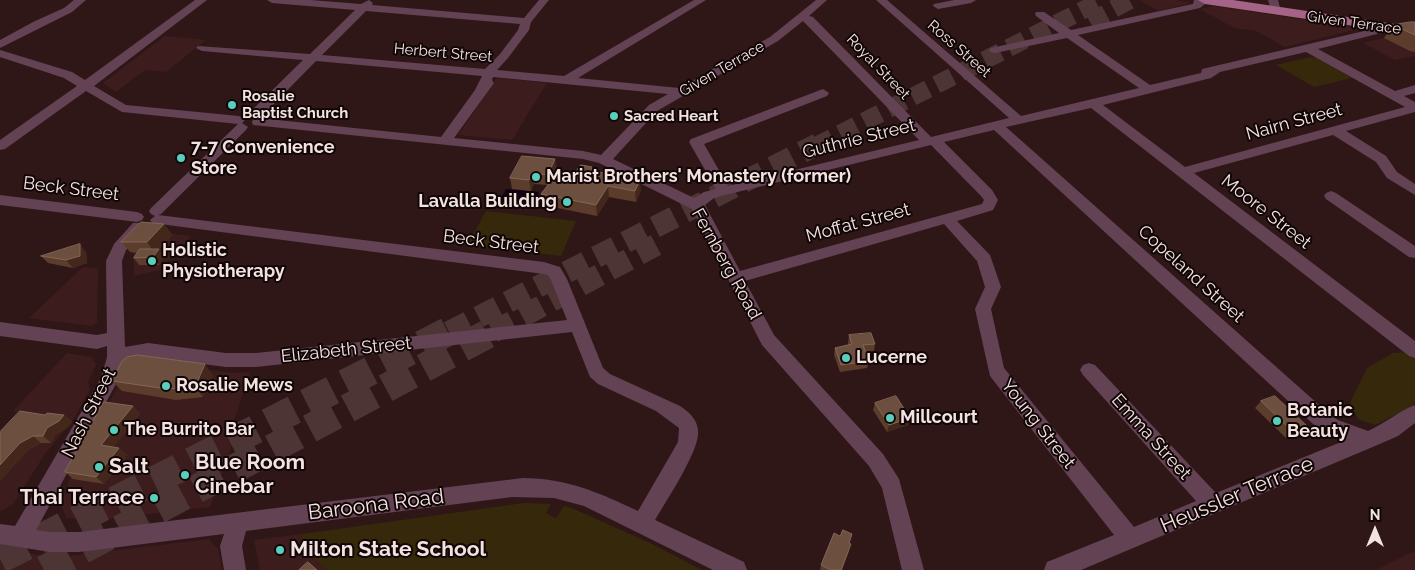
<!DOCTYPE html>
<html>
<head>
<meta charset="utf-8">
<style>
	body { margin:0 }
	#map { position:relative; width:1415px; height:570px; overflow:hidden; background:#2f1717; font-family:Raleway,sans-serif }
	canvas { display:block }
	.north { position:absolute; left:1350px; top:505px; width:50px; height:50px; -webkit-text-stroke:4px #100606; paint-order:stroke; rotate:0deg; font-size:14px; font-weight:700; line-height:20px; text-align:center; color:#f4e2e1 }
	.north::after { content:''; display:block; margin:auto; width:18px; height:22px; background:#f4e2e1; clip-path:polygon(50% 0,100% 100%,50% 72%,0 100%) }
</style>
</head>
<body>
<div id="map">
<canvas width="1415" height="570"></canvas>
<div class="north">N</div>
</div>
<script>
const ctx = document.querySelector('canvas').getContext('2d');
ctx.lineJoin = 'round';
function fill(path, color) { ctx.fillStyle = color; ctx.fill(path, 'evenodd'); }
function trace(path, color, width, dash) { ctx.strokeStyle = color; ctx.lineWidth = width; ctx.lineCap = dash ? 'butt' : 'round'; ctx.setLineDash(dash || []); ctx.stroke(path); }
function drawText(font, color, halo, rows, align = 'center') {
  ctx.font = font + ' Raleway,sans-serif'; ctx.lineWidth = 4; ctx.setLineDash([]); ctx.textBaseline = 'middle'; ctx.strokeStyle = halo; ctx.fillStyle = color; for (const [text, x, y, turn = 0] of rows) {
    ctx.save(); ctx.translate(x, y); ctx.rotate((+turn || 0) * Math.PI / 180); ctx.textAlign = isNaN(turn) ? turn : align; if (halo) ctx.strokeText(text, 0, 0); ctx.fillText(text, 0, 0); ctx.restore();
  }
}
fill(new Path2D(`
	M1139,0h37l15,3 -33,8z
	M1213,6l135,20 6,4 -69,17 -29,-16 -22,-3 -34,-19z
	M1400,34l15,2v20l-20,4 -32,-17z
	M165,36l41,4 -40,32 -21,-2 -29,22 -13,-9z
	M497,78l50,5 -35,57 -54,-5z
	M148,230l43,6 -31,34 -26,6 -1,-32z
	M83,267l15,1 -1,55 -6,3 -62,-8z
	M67,353l25,4 4,8 -8,17 2,8 -17,30 -28,34 -32,50 -13,8v-69l27,-30 -14,-2z
	M142,362l93,11 15,-1 -21,64h6l-25,71 -112,13 -32,-2 -5,-13 10,-31 57,-106z
	M302,534l-3,11 28,25h-67l-6,-30z
	M209,539l9,10 4,21h-222v-13l10,-5 50,5z
	M1415,551v19h-39l28,-14z`), '#3c1c1d');
fill(new Path2D(`
	M1311,57l6,1 35,20 -38,9 -38,-22z
	M486,211l90,10 -15,35 -94,-11z
	M1409,352l6,6v44l-2,4 -38,19 -17,-6 -8,-16 17,-35 26,-15z
	M524,503l27,1 -5,9 10,5 8,-12 10,3 76,34 52,27h-375l-28,-25 3,-11z`), '#36280a');
fill(new Path2D(`
	M506,189l33,3 -4,9 -34,-3z`), '#100218');
trace(new Path2D(`
	M1090,22l40,-22
	M816,146l287,-146`), '#4d3535', 18, [18, 9]);
trace(new Path2D(`
	M449,332l369,-188
	M493,332l163,-87`), '#4d3535', 22, [22, 11]);
trace(new Path2D(`
	M0,559l451,-229
	M44,570l451,-240`), '#4d3535', 29, [29, 14]);
fill(new Path2D(`
	M74,0h12l-14,12 -72,36v-8l35,-19 29,-13z
	M195,0h12l-113,86 32,19 113,11 6,4 -3,3 6,4 -2,3 -85,84 -3,1 386,47 16,5 7,12 36,89 7,6 70,32c9,6 17,13 18,24 3,19 -32,71 -43,90l89,42 3,8h-34l-129,-64 -30,-8 -42,-1 -266,34 -4,15 4,24h-22l-4,-24 4,-12 -145,18h-29l-50,-8v-20l15,2 86,-148 6,-21v-11l-10,3 -97,-13v-14l97,13 10,-2 -1,-72 8,-17 19,-21h10l3,4 -20,23 -4,11 3,86 23,-4 78,10h30l311,-33 -16,-40 -3,-5 -4,-1 -392,-51 -2,-3 5,-4 -4,-2 -2,-3 2,-3 87,-84 -116,-12 -36,-21 -81,58 -5,1v-10l77,-54 -13,-8 -64,-21v-7l72,22 13,8zM572,332l18,45 8,7 58,27 23,17 -1,14 -40,69c-38,-18 -72,-33 -115,-33l-444,54h-29l-14,-2 80,-146 8,-23 24,-4 78,10h30z
	M267,0h43l51,4 8,-4 4,3 -1,2 152,13 15,-18h10l-18,22 -2,8 -21,28 -11,12 67,6 130,-76h12l-128,78 101,10 91,-51 46,-37h11l-18,16 4,1 118,120 78,-19 -133,-118h11l134,116 118,-28 -72,-50 -72,15 -4,-1 -2,-2 2,-2 68,-15 -23,-17 -1,-2 1,-2h8l27,18 122,-26 1,-4h10l1,4 -5,4 -122,27 72,50 51,-12 1,-4 162,-38 3,-1 2,-6h8l2,8 -2,2 -59,15 77,42 20,-6v8l-11,3 11,6v10l-69,19 40,25 11,16 18,12v11l-28,-17 -11,-16 -43,-27 -139,38 221,168v17l-6,-2 -318,-248 -85,19 321,285 11,8 30,11c16,-7 31,-20 47,-26v18l-17,13 -23,10 -294,124h-37l3,-8 67,-27 -124,-159 -15,-67 10,-22 -8,-26 -33,-37 -199,57 29,54 109,119 16,25 25,91h-22l-20,-82 -13,-22 -107,-121 -70,-136 -93,-46 -16,-4 -330,-34 -1,-3 1,-3 5,-1 183,19 34,-47 7,-14 -166,-15 -56,57h-10l-1,-3 1,-3 53,-52 -101,-9 -6,-3 2,-2 112,8 45,-44 -83,-7zM366,11l154,13 -2,6 -18,24 -15,15 -163,-14zM803,21l116,119 -191,46 -24,-42 123,-48 2,-3 -6,-4 -132,50 -2,3 27,47 -12,3 -10,6 -81,-39 44,-48 121,-70zM1306,52l99,55 -220,60 -82,-62 108,-27 9,-6zM493,77l175,17 -19,11 -48,50 -18,-4 -129,-13 40,-55 -2,-3zM994,130l319,294 11,8 22,8 -130,53 -121,-128 -6,-2 -6,2 -3,5 3,5 113,126 -62,26 -130,-159 -13,-59 10,-22 -11,-32 -33,-34 36,-11 5,-10 -6,-10 -48,-48zM931,145l50,51 3,4 -2,4 -242,67 -35,-66 9,-7 11,-3z
	M954,0h22l-5,3 -33,6 -5,-3 1,-2z
	M1268,0h10l3,11 -1,2h-8z
	M1331,191l5,2 79,53v12l-6,-1 -83,-58 -2,-3 2,-3z
	M0,195l137,17 5,2 2,3 -2,3 -5,2 -137,-17z`), '#634254');
fill(new Path2D(`
	M1198,0h35l182,27v8l-210,-31z`), '#a66388');
fill(new Path2D(`
	M1415,22v30l-5,-1 -26,-13 9,-13z
	M555,159l2,11 -5,11 14,3 26,-15 3,2 46,20 -5,11 -27,-5 -12,19 -54,-11 -2,-11 7,-9 -14,-1 -3,7 -19,-2 -2,-11z
	M164,224l8,11 -13,14 5,7 -5,9h-20l-5,-7 3,-5 -7,-1 -9,-10z
	M86,252l1,11 -14,5 -25,-5 -7,-7z
	M849,335l26,9 -1,7 -9,1 4,9 -2,7 -27,4 -6,-17 1,-7 13,-3v-2z
	M213,375l-10,22 -27,3 -54,-9 -10,-10z
	M1261,401l39,32 -14,5 -31,-30z
	M875,403l35,15 -2,7 -21,7 -14,-22z
	M133,406l7,8 -27,33 6,1 8,7 -23,29 -31,-5 -8,-7z
	M45,415h19l8,7 -5,6 -12,7 -4,8h-10l-13,7 -28,31z
	M849,543v8l-7,19h-22l1,-5z`), '#5c3d2c');
fill(new Path2D(`
	M555,159l2,11 -7,15 -2,-10z
	M532,173l2,11 -3,7 -2,-11z
	M640,180l1,11 -5,11 -1,-11z
	M608,186l1,11 -12,19 -1,-11z
	M164,224l8,11 -17,18 -8,-11z
	M80,244l6,8 1,11 -14,5 -7,-8z
	M159,249l5,7 -5,9 -6,-8z
	M205,364l8,11 -10,22 -8,-10z
	M133,406l7,8 -31,39 -8,-8z
	M64,415l8,7 -5,6 -12,7 -4,8 -8,-7 4,-8z
	M910,418l-2,7 -21,7 2,-7z
	M1307,426l-7,7 -14,5 6,-7z
	M33,436l8,7 -13,7 -28,31v-16l20,-22z
	M119,448l8,7 -23,29 -8,-7z`), '#43271b');
const building = new Path2D(`
	M1410,22h5v13l-22,-10z
	M522,156l33,3 -7,16 -16,-2 -3,7 -19,-2z
	M581,165l11,2 -1,2 4,1 -1,1 46,9 -5,11 -27,-5 -12,19 -55,-11 10,-13 15,3z
	M141,222l23,2 -17,18h-26z
	M80,244v12l-14,4 -25,-4z
	M140,249h19l-6,8 -19,1z
	M871,333l4,11 -12,1 6,16 -28,4 -6,-17 17,-4 -3,-9z
	M138,355l67,9 -10,23 -28,2 -55,-8 10,-20 5,-4z
	M896,396l14,22 -21,7 -14,-22z
	M1275,396l32,30 -15,5 -31,-30z
	M104,402l29,4 -32,39 18,3 -23,29 -31,-5z
	M20,411l25,4 2,-2 17,2 -5,6 -12,7 -4,8h-10l-13,7 -20,22v-33z
	M843,530l9,4 -3,9 2,1 -10,26h-10l-10,-5 13,-32 6,3z
	M308,562l9,8h-18z`);
fill(building, '#6d4f3f');
trace(building, '#826658', 1);
for (const [x, y, r, color] of [
	[232,105,5,"#5acebd"],
	[614,116,5,"#5acebd"],
	[181,158,5,"#5acebd"],
	[536,177,5,"#5acebd"],
	[567,202,5,"#5acebd"],
	[152,261,5,"#5acebd"],
	[846,358,5,"#5acebd"],
	[166,386,5,"#5acebd"],
	[890,418,5,"#5acebd"],
	[1277,421,5,"#5acebd"],
	[114,430,5,"#5acebd"],
	[99,467,5,"#5acebd"],
	[185,475,5,"#5acebd"],
	[154,498,5,"#5acebd"],
	[280,550,5,"#5acebd"]
]) { const dot = new Path2D(); dot.arc(x, y, r, 0, 2 * Math.PI); ctx.fillStyle = color; ctx.fill(dot); trace(dot, '#100606', 2); }
drawText('15px', '#f4e2e1', '#100606', [
	["Given Terrace",1354,23,8],
	["Ross Street",959,49,41],
	["Herbert Street",443,53,5],
	["Royal Street",878,67,46],
	["Given Terrace",722,69,-30]
]);
drawText('bold 15px', '#f4e2e1', '#100606', [
	["Rosalie",242,96],
	["Baptist Church",242,113],
	["Sacred Heart",624,116]
], 'left');
drawText('18px', '#f4e2e1', '#100606', [
	["Nairn Street",1294,122,-15],
	["Guthrie Street",859,139,-14],
	["Beck Street",71,189,7],
	["Moore Street",1266,212,38],
	["Moffat Street",858,223,-15],
	["Beck Street",491,242,7],
	["Fernberg Road",726,264,61],
	["Copeland Street",1191,274,42],
	["Elizabeth Street",346,350,-6],
	["Nash Street",89,413,-63],
	["Young Street",1038,424,52],
	["Emma Street",1151,437,48]
]);
drawText('bold 18px', '#f4e2e1', '#100606', [
	["7-7 Convenience",191,148],
	["Store",191,169],
	["Marist Brothers' Monastery (former)",546,177],
	["Lavalla Building",557,202,"right"],
	["Holistic",162,251],
	["Physiotherapy",162,272],
	["Lucerne",856,358],
	["Rosalie Mews",176,386],
	["Botanic",1287,411],
	["Beauty",1287,432],
	["Millcourt",900,418],
	["The Burrito Bar",124,430]
], 'left');
drawText('bold 21px', '#f4e2e1', '#100606', [
	["Blue Room",195,463],
	["Cinebar",195,487],
	["Salt",109,467],
	["Thai Terrace",144,498,"right"],
	["Milton State School",290,550]
], 'left');
drawText('21px', '#f4e2e1', '#100606', [
	["Heussler Terrace",1237,495,-23],
	["Baroona Road",376,505,-7]
]);
</script>
</body>
</html>
